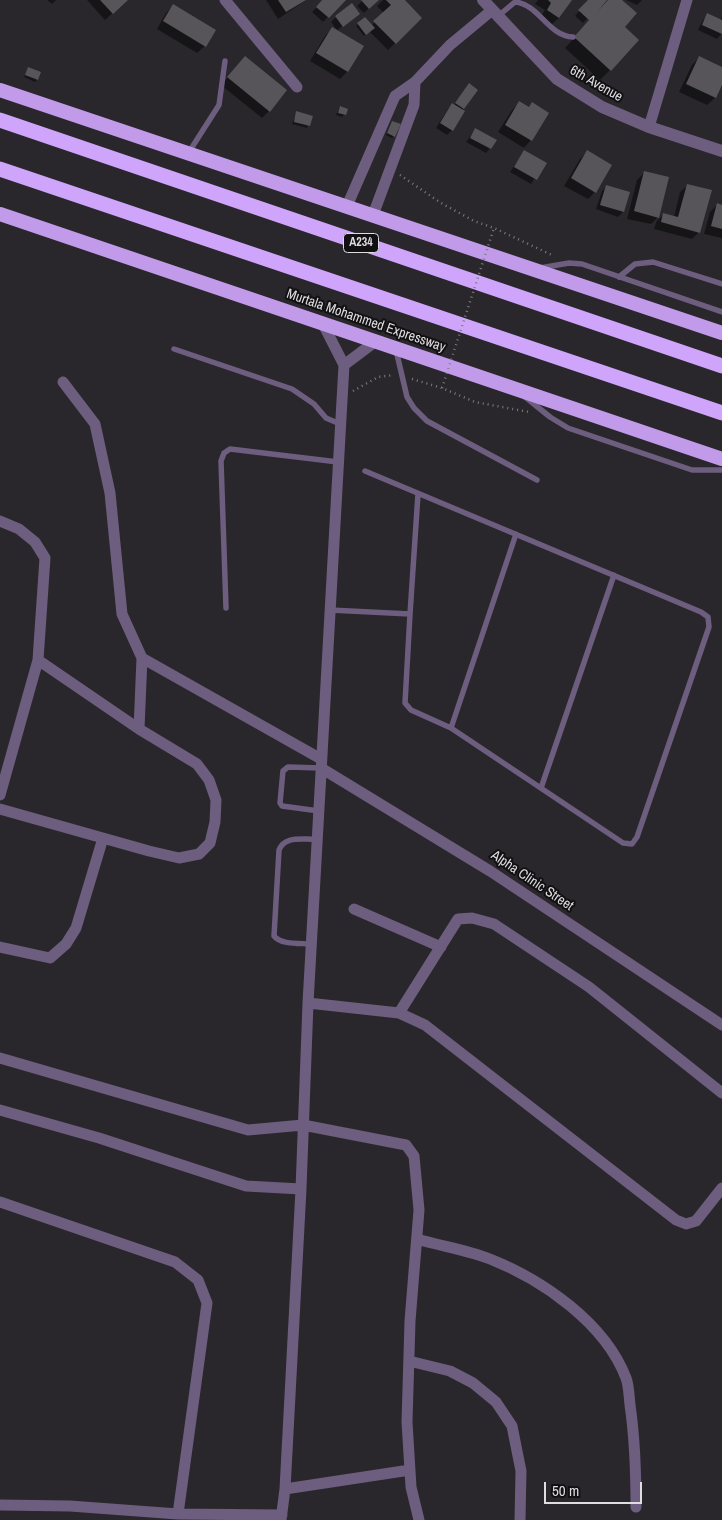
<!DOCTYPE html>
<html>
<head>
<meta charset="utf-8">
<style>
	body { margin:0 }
	#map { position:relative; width:722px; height:1520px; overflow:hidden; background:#29272b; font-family:"Archivo Narrow",sans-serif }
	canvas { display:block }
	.scale { position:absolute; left:544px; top:1482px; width:98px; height:22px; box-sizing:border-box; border:2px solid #dfdde0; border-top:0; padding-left:6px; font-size:15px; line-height:18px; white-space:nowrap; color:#dfdde0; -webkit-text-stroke:4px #111012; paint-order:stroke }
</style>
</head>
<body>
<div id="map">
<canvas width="722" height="1520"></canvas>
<div class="scale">50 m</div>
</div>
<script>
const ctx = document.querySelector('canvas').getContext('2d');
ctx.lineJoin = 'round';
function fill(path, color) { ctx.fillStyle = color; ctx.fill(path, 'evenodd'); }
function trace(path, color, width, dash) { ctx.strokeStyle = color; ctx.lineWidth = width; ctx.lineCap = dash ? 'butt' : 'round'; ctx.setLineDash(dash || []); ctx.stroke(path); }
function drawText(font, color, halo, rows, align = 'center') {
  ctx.font = font + ' "Archivo Narrow",sans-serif'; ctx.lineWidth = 4; ctx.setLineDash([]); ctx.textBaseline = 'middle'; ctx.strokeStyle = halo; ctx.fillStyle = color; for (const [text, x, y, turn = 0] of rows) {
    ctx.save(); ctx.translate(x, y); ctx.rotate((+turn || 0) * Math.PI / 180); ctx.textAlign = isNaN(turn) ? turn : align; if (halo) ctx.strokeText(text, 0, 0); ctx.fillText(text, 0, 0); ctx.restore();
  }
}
fill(new Path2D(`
	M47,0h9l-4,4z
	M87,0h40l-22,20z
	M266,0h40l-28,19z
	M324,0h20l-21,22 -11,-10z
	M363,0h15l-14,13 -7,-7z
	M383,0h20l18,18 -33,32 -19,-19 -5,5 -8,-10 9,-8 6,8 13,-13 -7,-7z
	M538,0h33l-12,18 -8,7 -11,-8 5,-7 -10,-6z
	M589,0h16l-22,23 -8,-7z
	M609,0h11l3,27 -13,43 -10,10 -35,-32z
	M626,0h16l-5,5z
	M173,6l32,40 -8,7 -40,-24 9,-16z
	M708,15l12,6 2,-4v16l-5,6 -19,-9 5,-10z
	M336,17l18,1 -17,12 -6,-8z
	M332,29l16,42 -8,8 -30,-18 15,-25z
	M700,57l22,11v14l-7,16 -8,7 -28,-13 13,-27z
	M238,65l31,46 -7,7 -41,-33z
	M28,69l9,11 -2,2 -11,-5z
	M465,90l-2,18 -11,22 -5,5 -11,-7 12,-19 6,-4z
	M519,103l9,5 4,-4 -1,36 -7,8 -26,-16 14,-22z
	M340,107l4,8 -2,2 -6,-2z
	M297,113l14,4 -4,11 -15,-4z
	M392,122l2,14 -2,2 -6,-3z
	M475,130l15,18 -4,5 -20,-11z
	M525,151l20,12 -14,21 -21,-12z
	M587,152l8,40 -7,7 -24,-13 16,-27z
	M644,173l23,5 -10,43 7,-7 10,3 6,-25 8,-7 11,47 -7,7 -38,-10 4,-12 -7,7 -24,-5 10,-39z
	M607,186l22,7 -6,19 -5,5 -22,-8 6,-18z
	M717,205l5,1v32l-18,-4 6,-22z`), '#0007');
fill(new Path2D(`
	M100,0h28l-15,14z
	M278,0h28l-20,12z
	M322,0h24l-17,18 -13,-11z
	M361,0h18l-10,9z
	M386,0h19l17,18 -26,26 -23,-23 18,-16z
	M548,0h24l-13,18 -12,-8 4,-7z
	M588,0h19l-9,11 10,-11h14l15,13 -12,14 14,13 -28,31 -37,-34 15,-17 -11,-10z
	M352,3l8,11 -17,13 -8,-11z
	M173,4l43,26 -10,17 -43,-26z
	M707,13l15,7v14l-20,-9z
	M365,17l10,11 -9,7 -9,-12z
	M332,27l32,19 -16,26 -32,-19z
	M245,56l42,34 -17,22 -43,-35z
	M699,56l23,11v18l-6,13 -30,-14z
	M28,67l13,5 -3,8 -13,-5z
	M469,83l9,7 -14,19 -9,-6z
	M519,101l10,6 3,-5 17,11 -17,28 -27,-16z
	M452,103l13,8 -12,20 -13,-8z
	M340,106l8,3 -2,6 -8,-2z
	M296,111l17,5 -3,10 -16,-4z
	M392,121l9,3 -6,13 -8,-4z
	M475,128l22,12 -6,9 -21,-11z
	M524,150l23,13 -10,17 -23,-13z
	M587,150l25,15 -16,28 -25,-15z
	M644,171l25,6 -10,41 -25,-7z
	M687,184l25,6 -12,43 -39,-11 2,-9 15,4z
	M606,185l24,7 -6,20 -24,-7z
	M717,203l5,2v24l-11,-3z`), '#57555a');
trace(new Path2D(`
	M400,175l41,28 33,18 20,7 60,28
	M412,379l30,9 33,14 54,10
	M353,391l25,-14 16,-2`), '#7e7c7f', 2.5, [1, 4]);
trace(new Path2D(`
	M497,17l18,-15c24,2 33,34 58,35
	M189,152l30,-47 6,-44
	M540,268l29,-5 13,1 140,48
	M619,277l16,-13 18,-2 69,22
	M174,349l118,40 22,15 12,14 14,6
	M396,350l11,47 7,11 13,13 110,59
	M524,396l26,21 18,11 124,42h30
	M365,471l336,141 7,5 1,10 -72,210 -5,7 -9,-1 -172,-115
	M226,608l-5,-147 3,-8 6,-4 108,13
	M330,610l80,4 -5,89 6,7 40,18 65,-194
	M410,614l8,-120
	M541,788l73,-213
	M319,811l-37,-5 -2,-3 3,-32 5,-4 33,1
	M311,944c-11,-1 -30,1 -37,-8l5,-86c6,-15 24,-10 38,-11`), '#6d5d7f', 5.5);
trace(new Path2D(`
	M225,0l72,87
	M649,127l38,-127
	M347,206l48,-110 20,-14 35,-37 41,-34
	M373,215l41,-110 1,-23
	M344,365l32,-24
	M0,521l19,8 16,13 10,16 -7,102 -38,135
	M142,658l179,101
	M38,660l101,69
	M321,768l169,103 232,154
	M0,809l149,42 30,7 20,-4 11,-11 5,-21 1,-22 -7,-20 -12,-16 -58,-35 3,-71 -20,-44 -12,-121 -15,-69 -32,-42
	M354,909l87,38
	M0,947l50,11 16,-14 10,-16 27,-90
	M308,1003l91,10 26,12 251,195 10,4 10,-3 26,-33
	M399,1013l59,-94 14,-1 22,6 95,63 133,106
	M0,1058l248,72 55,-5 103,20 8,11 5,54 -9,111 -3,101 4,65 8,33
	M0,1110l99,28 147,48 55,3
	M0,1202l175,60 23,18 9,23 -29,211
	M417,1239c24,7 50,11 73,20 53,21 115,64 136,119 3,8 3,18 4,27 5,34 6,67 6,102
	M409,1361l41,10 23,12 23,19 16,24 9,45 -1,49
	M285,1489l125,-19
	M0,1505l70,1 108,8 104,1
	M281,1520l4,-31 16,-300 7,-186 36,-638 -22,-43`), '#6d5d7f', 11);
trace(new Path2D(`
	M483,0l74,79 45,28 47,20 73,24`), '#6d5d7f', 12);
trace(new Path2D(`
	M0,90l722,243
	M0,214l722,245`), '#c19aea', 14);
trace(new Path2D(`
	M0,120l722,246
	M0,169l722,244`), '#cfa5fb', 15);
trace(new Path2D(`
	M442,388l52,-160`), '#7e7c7f', 2.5, [1, 4]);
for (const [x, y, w] of [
	[361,243,35]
]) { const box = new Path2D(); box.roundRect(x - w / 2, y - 9.5, w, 19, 4); ctx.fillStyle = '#111012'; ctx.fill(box); trace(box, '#dfdde0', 1); }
drawText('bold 12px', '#dfdde0', null, [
	["A234",361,243]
]);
drawText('14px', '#dfdde0', '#111012', [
	["6th Avenue",596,84,30],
	["Murtala Mohammed Expressway",366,321,19],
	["Alpha Clinic Street",532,881,34]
]);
</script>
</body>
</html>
